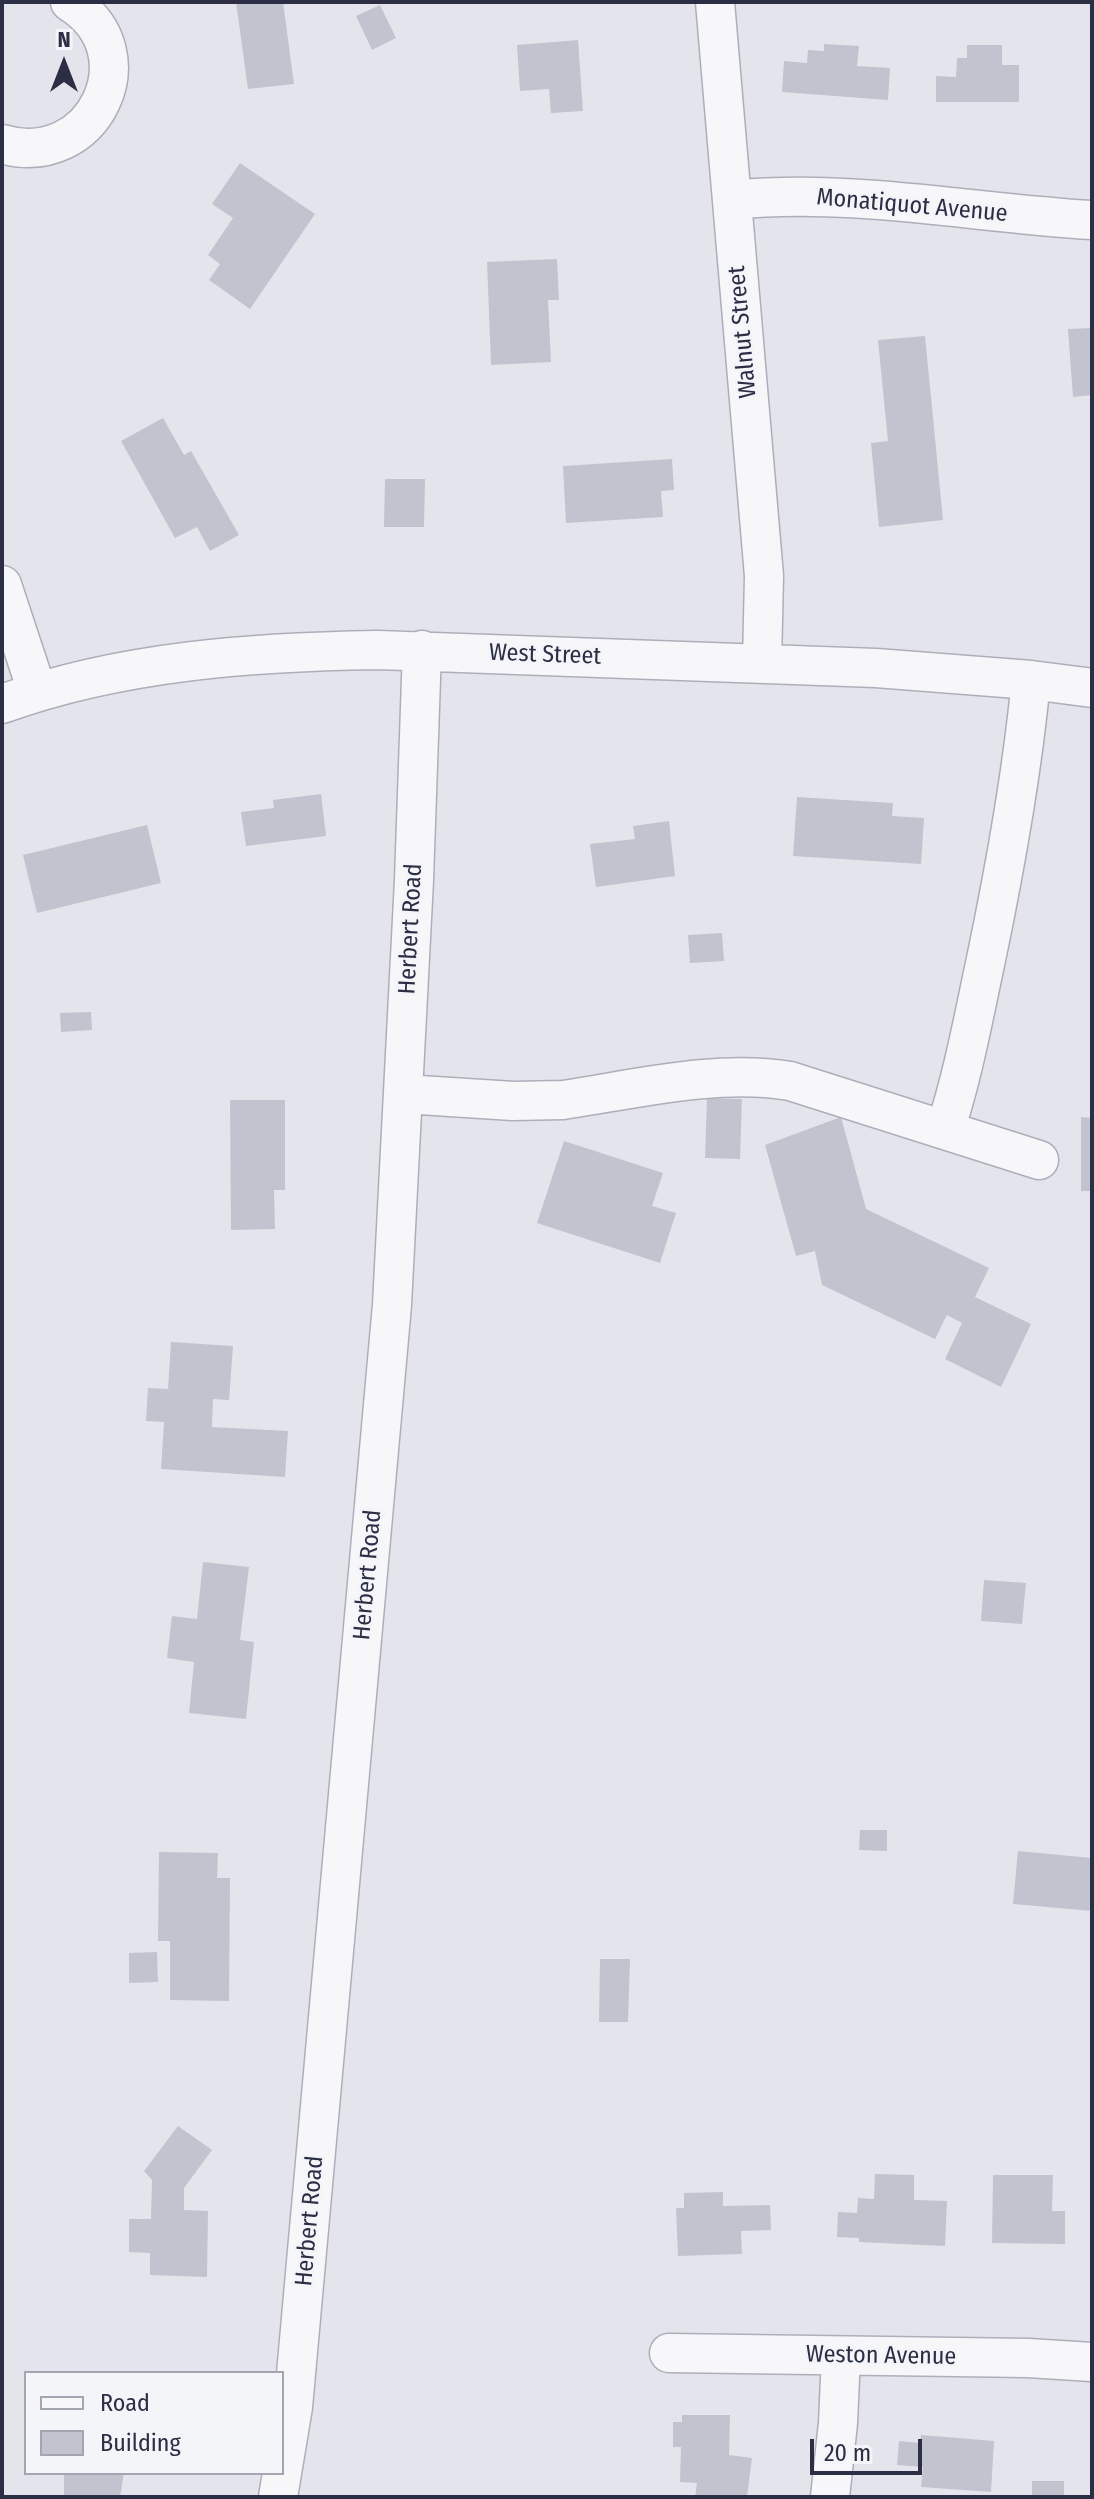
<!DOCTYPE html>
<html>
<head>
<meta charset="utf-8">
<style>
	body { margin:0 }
	#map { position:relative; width:1094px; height:2499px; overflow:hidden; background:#e4e5ec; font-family:"Fira Sans Condensed",sans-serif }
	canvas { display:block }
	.frame { position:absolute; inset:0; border:4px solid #2b2e44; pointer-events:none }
	.legend { position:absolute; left:24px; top:2371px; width:260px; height:104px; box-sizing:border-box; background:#f4f5f9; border:2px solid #a4a5b1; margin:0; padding:10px 14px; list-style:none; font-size:24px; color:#2b2e44 }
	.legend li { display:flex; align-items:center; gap:16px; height:40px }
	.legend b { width:40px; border:2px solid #a4a5b1 }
	.north { position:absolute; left:24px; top:24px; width:80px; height:80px; -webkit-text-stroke:6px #f4f5f9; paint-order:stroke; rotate:0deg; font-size:22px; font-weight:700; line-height:32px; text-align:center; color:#2b2e44 }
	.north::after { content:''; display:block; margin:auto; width:28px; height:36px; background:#2b2e44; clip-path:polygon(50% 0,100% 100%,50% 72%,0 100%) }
	.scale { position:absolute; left:810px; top:2439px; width:112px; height:36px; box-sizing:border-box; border:4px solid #2b2e44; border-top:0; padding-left:10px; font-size:24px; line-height:28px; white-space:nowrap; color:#2b2e44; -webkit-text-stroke:6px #f4f5f9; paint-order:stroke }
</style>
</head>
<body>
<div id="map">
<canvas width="1094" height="2499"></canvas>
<div class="frame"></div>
<ul class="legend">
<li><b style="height:10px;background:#f7f7fa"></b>Road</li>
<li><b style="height:22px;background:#c1c3ce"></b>Building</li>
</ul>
<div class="north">N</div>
<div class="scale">20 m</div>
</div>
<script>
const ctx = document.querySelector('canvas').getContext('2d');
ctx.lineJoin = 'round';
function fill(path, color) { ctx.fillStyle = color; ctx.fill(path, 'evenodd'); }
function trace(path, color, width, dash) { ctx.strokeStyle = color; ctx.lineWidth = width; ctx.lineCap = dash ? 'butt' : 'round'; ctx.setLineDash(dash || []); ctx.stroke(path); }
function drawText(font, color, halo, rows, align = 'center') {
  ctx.font = font + ' "Fira Sans Condensed",sans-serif'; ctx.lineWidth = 6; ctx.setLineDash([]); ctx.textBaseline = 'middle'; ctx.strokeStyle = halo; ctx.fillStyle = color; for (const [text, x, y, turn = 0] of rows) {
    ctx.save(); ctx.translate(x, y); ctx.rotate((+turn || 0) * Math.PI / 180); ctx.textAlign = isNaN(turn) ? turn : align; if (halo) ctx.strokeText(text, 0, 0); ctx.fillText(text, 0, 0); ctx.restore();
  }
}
fill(new Path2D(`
	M236,2h47l11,82 -46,5z
	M380,5l16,33 -24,12 -16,-34z
	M578,40l5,71 -32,2 -2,-24 -29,2 -3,-46z
	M824,44l35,2 -2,20 33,2 -2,32 -106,-8 2,-31 23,2 1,-13 16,1z
	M967,45h35v20h17v37h-83v-26l20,1 1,-19h10z
	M240,163l75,51 -65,95 -41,-29 11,-16 -12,-9 25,-37 -21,-14z
	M557,259l2,41h-11l3,62 -60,3 -4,-103z
	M1092,328v67l-19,2 -5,-68z
	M925,336l18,184 -64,7 -8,-84 17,-2 -10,-101z
	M163,418l21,37 7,-4 48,84 -29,16 -13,-24 -22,11 -54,-97z
	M672,459l2,31 -13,1 2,26 -97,6 -3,-57z
	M385,479h40l-1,48h-40z
	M321,794l5,42 -80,10 -5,-34 33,-4 -1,-8z
	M797,797l96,6 -1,13 32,2 -3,46 -128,-8z
	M669,821l6,55 -79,11 -6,-43 45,-5 -2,-13z
	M147,825l14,58 -124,30 -14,-58z
	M722,933l2,28 -34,2 -2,-28z
	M91,1012l1,18 -31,2 -1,-19z
	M707,1098l35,1 -2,60 -35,-1z
	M230,1100h55v90h-11l1,39 -44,1z
	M841,1117l25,92 123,59 -14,29 56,27 -30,63 -56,-28 17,-36 -15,-8 -12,24 -113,-54 -7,-34 -19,5 -31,-111z
	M1081,1117l11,1v73h-11z
	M564,1141l99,32 -11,33 24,7 -16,50 -123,-40z
	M171,1342l62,4 -4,54 -16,-1 -1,28 76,4 -3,46 -124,-8 3,-47 -18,-1 2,-33 20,1z
	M203,1562l46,5 -9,73 14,2 -8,77 -57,-6 5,-51 -27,-4 5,-42 25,3z
	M984,1580l42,3 -4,41 -41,-3z
	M860,1830h27v21l-28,-1z
	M1018,1851l74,7v53l-79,-7z
	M159,1852l59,1 -1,25h13l-1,123 -59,-1v-59h-12z
	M157,1952l1,30 -29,1v-30z
	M600,1959h30l-2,63h-29z
	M178,2126l34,24 -28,38v22l24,1 -1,66 -57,-2v-22l-21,-1v-33h22l1,-39 -8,-9z
	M875,2174l39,1v25l33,1 -2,45 -86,-4v-4l-22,-1 1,-25 19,1 1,-15 16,1z
	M993,2175h60l-1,36h13v33l-73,-1z
	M723,2192v14l47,-1 1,25 -30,1 1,23 -64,2 -2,-48h8v-15z
	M682,2415h48l-1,40 23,3 -5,39h-52l2,-14 -17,-1 1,-35h-8v-25h9z
	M921,2435l73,6 -3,51 -70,-5 2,-20 -26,-2 2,-24 21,2z
	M64,2473h60l-4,24h-56z
	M1032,2481h32v16h-32z`), '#c1c3ce');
const minor = new Path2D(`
	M715,2l49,574 -2,87
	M2,144c92,27 149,-92 68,-142
	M732,200c121,-12 240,13 360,20
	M2,585l35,106
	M2,704c119,-43 250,-52 376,-54l498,18 155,12 61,8
	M404,1094l109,7 50,-1c74,-11 153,-31 227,-19l249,79
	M945,1130c18,-55 28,-110 40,-166 20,-95 37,-188 46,-284
	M669,2353l359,5 64,4
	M278,2497l15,-90 99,-1102 22,-425 8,-230
	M830,2497l8,-74 3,-67`);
trace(minor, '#acaeba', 41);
trace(minor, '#f7f7fa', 38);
drawText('24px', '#2b2e44', '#f4f5f9', [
	["Monatiquot Avenue",912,206,5],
	["Walnut Street",743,332,-95],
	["West Street",545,655,2],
	["Herbert Road",411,929,-87],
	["Herbert Road",368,1575,-85],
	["Herbert Road",310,2221,-85],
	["Weston Avenue",881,2356,1]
]);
</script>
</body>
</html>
